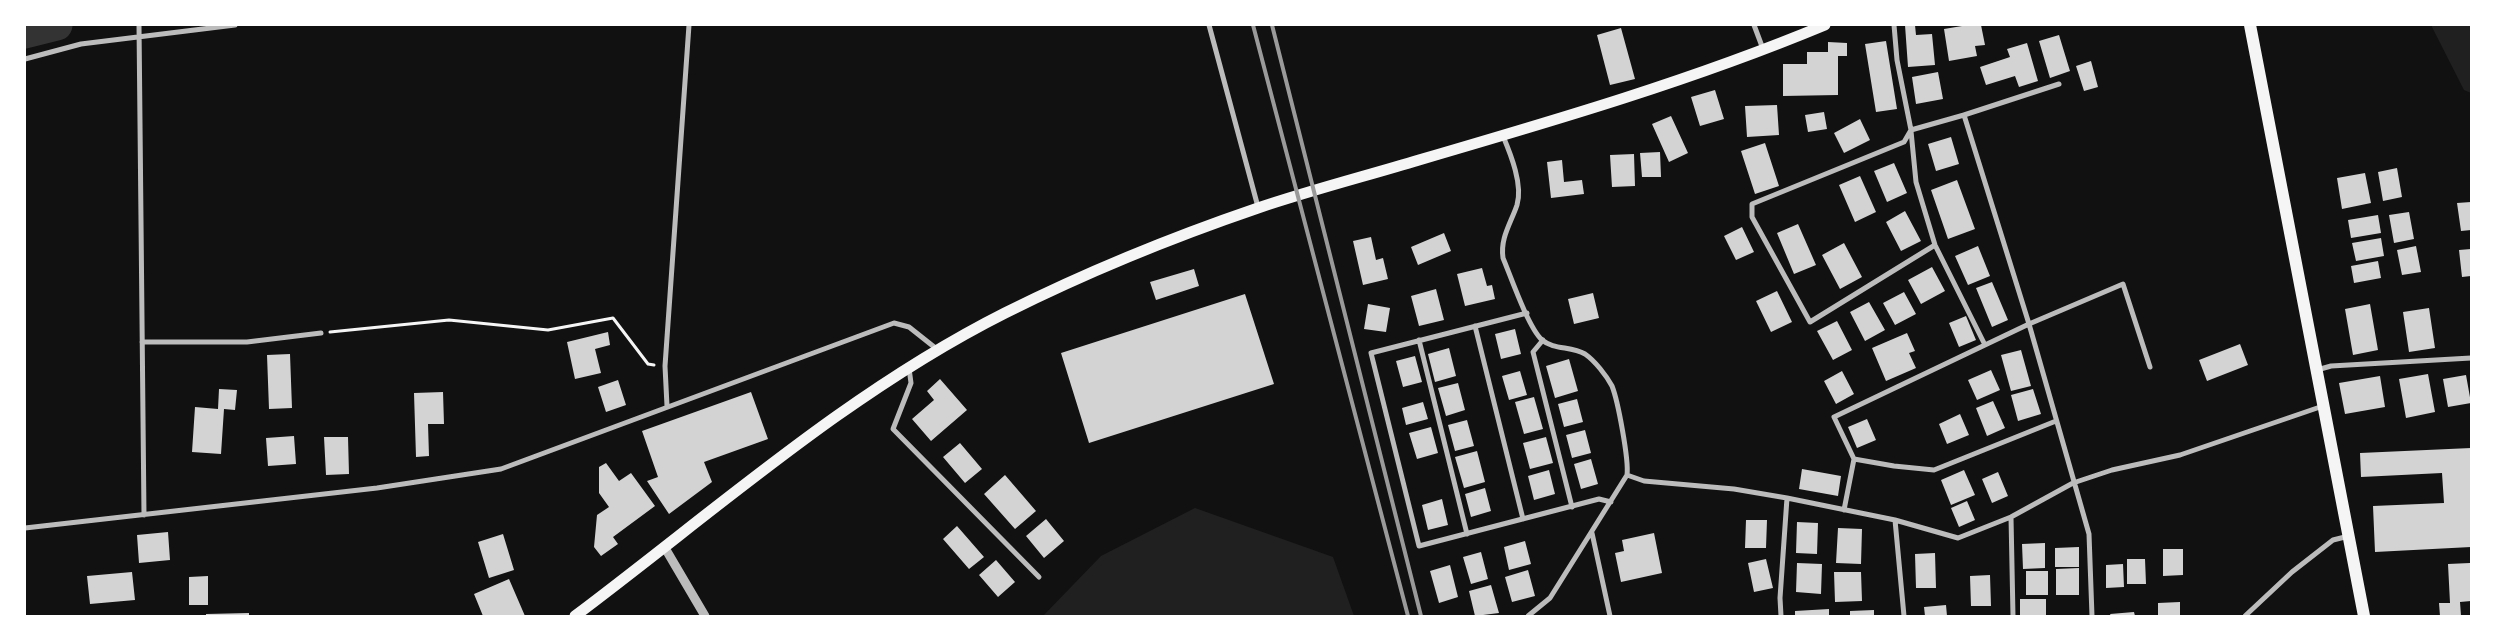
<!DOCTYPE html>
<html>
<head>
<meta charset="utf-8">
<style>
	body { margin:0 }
	#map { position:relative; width:2496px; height:641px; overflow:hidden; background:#111; font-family:"Fira Sans",sans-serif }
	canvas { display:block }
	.frame { position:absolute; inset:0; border:26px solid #fff; pointer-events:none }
</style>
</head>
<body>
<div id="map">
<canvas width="2496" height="641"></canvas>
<div class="frame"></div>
</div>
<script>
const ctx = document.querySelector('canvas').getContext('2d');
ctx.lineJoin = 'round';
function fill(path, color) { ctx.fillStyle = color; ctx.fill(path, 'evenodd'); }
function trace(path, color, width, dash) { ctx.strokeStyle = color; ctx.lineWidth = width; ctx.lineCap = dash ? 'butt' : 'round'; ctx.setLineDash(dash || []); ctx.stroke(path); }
fill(new Path2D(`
	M2431,25h40v68l-7,-3z
	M1195,508l138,49 21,59h-311l58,-60z`), '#202020');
trace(new Path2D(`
	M25,33l32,-8`), '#333', 31);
fill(new Path2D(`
	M1905,25h10l1,10 16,-1 3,31 -27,2z
	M1968,25h13l4,20 -10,1 2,10 -28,5 -5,-32z
	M1621,28l14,51 -25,6 -13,-50z
	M2059,35l11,36 -20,7 -11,-37z
	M1886,41l11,68 -21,3 -11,-68z
	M1828,42l19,1v13h-9v39l-55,1v-32h24v-12h21z
	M2027,43l11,38 -19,6 -4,-11 -29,9 -6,-18 30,-10 -3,-8z
	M2091,61l7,26 -14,4 -8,-25z
	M1938,72l5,27 -27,5 -4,-27z
	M1715,90l9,29 -24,7 -9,-29z
	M1777,105l2,30 -32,2 -2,-31z
	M1824,112l3,17 -19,3 -3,-17z
	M1671,116l17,37 -19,9 -17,-38z
	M1860,119l10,21 -26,13 -10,-20z
	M1951,137l8,27 -23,7 -8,-27z
	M1765,143l14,43 -24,8 -14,-43z
	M1660,152l1,25h-19l-2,-24z
	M1634,154l1,32 -23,1 -2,-32z
	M1562,160l2,22 18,-2 2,14 -33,4 -4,-36z
	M1894,163l13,30 -20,9 -13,-31z
	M2397,168l5,29 -19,4 -5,-29z
	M2365,173l6,30 -29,6 -5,-31z
	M1860,176l16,36 -21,10 -16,-37z
	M1957,180l18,49 -27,10 -17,-49z
	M2471,202v28l-10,1 -4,-28z
	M1905,211l16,30 -20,10 -15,-29z
	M2409,212l5,27 -20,4 -5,-28z
	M2378,215l3,18 -30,5 -3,-18z
	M1798,224l18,41 -22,9 -17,-41z
	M1742,227l12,25 -18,8 -12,-24z
	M1444,233l7,18 -33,14 -7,-18z
	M1371,237l5,23 7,-2 5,21 -25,6 -10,-44z
	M2381,238l3,18 -28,5 -4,-18z
	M1844,243l18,34 -22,12 -18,-34z
	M1978,246l12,30 -22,9 -13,-29z
	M2416,246l5,26 -19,3 -5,-25z
	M2471,249v27l-9,1 -3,-27z
	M2378,261l3,17 -27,5 -3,-17z
	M1932,267l13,24 -24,13 -13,-24z
	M1482,268l5,18 5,-1 3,14 -30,7 -8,-32z
	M1194,269l5,17 -43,14 -6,-18z
	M1992,282l16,38 -16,7 -16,-39z
	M1436,289l8,31 -25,6 -8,-30z
	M1777,291l15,31 -21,10 -15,-31z
	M1904,292l12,22 -21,11 -12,-22z
	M1593,293l6,25 -25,6 -6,-25z
	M1245,294l29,90 -185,59 -28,-90z
	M1869,302l16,28 -20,11 -15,-29z
	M1368,304l22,4 -4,24 -22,-3z
	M2370,304l8,46 -25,5 -8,-46z
	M2429,308l6,40 -26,4 -6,-40z
	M1966,316l10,24 -17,7 -10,-24z
	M1837,321l15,29 -19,10 -16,-29z
	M1515,329l6,25 -20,5 -6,-25z
	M608,332l2,13 -15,4 6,24 -26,6 -8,-37z
	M1907,333l8,18 -6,2 7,15 -30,13 -14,-33z
	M2240,344l8,21 -41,16 -8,-21z
	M1449,348l7,28 -21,6 -7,-28z
	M2021,350l10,36 -20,5 -10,-36z
	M290,354l2,54 -23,1 -2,-54z
	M1415,356l7,26 -19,5 -7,-26z
	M1569,359l9,32 -23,7 -9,-32z
	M1991,370l9,20 -23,10 -9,-20z
	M1520,371l7,24 -18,5 -7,-24z
	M1842,371l12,23 -18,10 -12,-23z
	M2428,374l7,38 -29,6 -7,-39z
	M2466,375l5,28 -23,4 -5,-28z
	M2380,376l5,31 -40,7 -6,-31z
	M940,379l27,31 -36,31 -19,-22 22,-19 -7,-9z
	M618,380l8,25 -20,7 -8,-25z
	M1458,383l7,27 -19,6 -8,-28z
	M219,389l18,1 -2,20 -11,-1 -3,45 -29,-2 3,-45 23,2z
	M2033,389l8,25 -23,7 -7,-26z
	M443,392l1,32h-16l1,32 -13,1 -2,-64z
	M751,392l17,47 -64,23 8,20 -43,32 -22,-33 11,-4 -16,-46z
	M1534,397l9,32 -19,5 -9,-32z
	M1577,399l6,23 -19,5 -6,-23z
	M1993,401l12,27 -18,8 -11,-28z
	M1423,402l5,17 -22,6 -4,-17z
	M1960,414l9,21 -22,9 -8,-20z
	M1867,419l9,21 -19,8 -9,-21z
	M1467,420l7,26 -19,5 -7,-26z
	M1431,427l7,26 -21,6 -8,-26z
	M1585,430l6,23 -19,5 -6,-23z
	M294,436l2,28 -28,2 -2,-28z
	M324,437h24l1,37 -23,1z
	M1546,437l7,26 -23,6 -7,-26z
	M960,443l22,26 -17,14 -22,-26z
	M2471,448v99l-96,5 -2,-46 71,-3 -2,-30 -81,4 -1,-24z
	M1477,451l8,31 -21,6 -9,-31z
	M1591,459l7,25 -17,5 -7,-25z
	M606,463l13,18 12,-8 24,33 -42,31 5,7 -17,12 -7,-9 3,-32 12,-8 -10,-14v-26z
	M1802,469l39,7 -3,20 -39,-7z
	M1549,470l6,24 -21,6 -6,-24z
	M1964,470l11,25 -24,10 -10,-25z
	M1998,472l10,24 -16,7 -10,-24z
	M1005,475l31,36 -21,18 -31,-35z
	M1485,488l6,23 -20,6 -6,-23z
	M1442,499l6,26 -20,5 -6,-25z
	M1967,501l8,19 -16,7 -8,-19z
	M1046,519l18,22 -20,17 -18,-22z
	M1746,520h21l-1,28h-21z
	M1797,522l21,1 -1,31 -21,-1z
	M957,526l27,31 -15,12 -26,-30z
	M1838,528l24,1 -1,35 -25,-1z
	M168,532l2,28 -31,3 -2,-28z
	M1654,533l8,40 -41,9 -6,-29 9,-2 -2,-11z
	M503,534l11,36 -25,8 -11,-36z
	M1525,541l6,23 -22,6 -5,-23z
	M2045,543v25l-22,1 -1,-25z
	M2079,547v20h-24v-19z
	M2163,549h20v26l-20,1z
	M1481,552l7,27 -17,5 -8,-27z
	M1935,553l1,35h-20l-1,-34z
	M1766,559l7,29 -19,4 -6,-29z
	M2127,559h18l1,25h-19z
	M996,560l19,22 -17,15 -19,-22z
	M1797,563l25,1 -1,30 -25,-2z
	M2470,563l1,38 -11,1 1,14h-21l-1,-13h11l-2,-39z
	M2123,564l1,23 -18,1v-23z
	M1450,565l8,32 -19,6 -9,-32z
	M2079,568v27h-23v-26z
	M1528,570l7,26 -23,6 -7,-25z
	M2026,571h22v24h-22z
	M132,572l3,28 -45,4 -3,-28z
	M1834,572h27l1,29 -27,1z
	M1990,575l1,31h-20l-1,-30z
	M208,576v29h-19v-28z
	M509,579l16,37h-42l-9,-22z
	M1491,585l8,28 -24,3 -6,-25z
	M2020,599h26v17h-26z
	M2180,602v14h-22v-13z
	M1946,605l1,11h-22l-1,-9z
	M1829,609v7h-34v-5z
	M1874,610v6h-24v-5z
	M2134,612l1,4h-24l-1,-2z
	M249,613v3h-43v-2z`), '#d3d3d3');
trace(new Path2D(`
	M330,332l119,-12 99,10 65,-12 35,46 6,1`), '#f5f5f5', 3);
trace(new Path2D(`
	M139,25l5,490
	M1209,25l49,182
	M1754,25l9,24
	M1894,25l3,35 14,70 53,-15 65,209 60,210 3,82
	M25,59l56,-15 154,-19
	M1964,115l95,-31
	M1911,130l-7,12 -152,62v13l58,105 125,-77
	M1911,131l5,51 19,63 50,100
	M1503,136c8,19 20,49 14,69 -6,18 -17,33 -14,53 8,19 25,69 39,82 12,10 29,6 43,14 10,7 21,21 27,32 6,15 17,74 15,89l-77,123 -22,18
	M1527,313l-156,40 48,193 180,-47 12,3
	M1475,326l48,193
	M1419,340l48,194
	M1543,340l-10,12 39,155
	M142,342h105l74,-9
	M909,368l2,15 -18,46 146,148
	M2317,370l14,-4 140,-8
	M667,406l-2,-40 24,-341
	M1854,459l40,7 40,4 122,-49
	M1627,475l17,6 90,8 53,9 108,22 63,18 53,-21 62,-34 39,-13 68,-15 143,-49
	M1844,510l10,-51 -20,-42 195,-93 94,-40 27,83
	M2011,517l2,99
	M1895,520l9,96
	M25,528l352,-40 124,-19 393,-146 15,4 29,23
	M1592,533l18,83
	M1781,616l-1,-18 7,-100
	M2245,616l47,-44 41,-32 16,-4`), '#bcbcbc', 5);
trace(new Path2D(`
	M665,548l40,68`), '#bcbcbc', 9);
trace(new Path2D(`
	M575,616c140,-105 273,-224 430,-303 80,-40 168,-76 253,-105 53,-18 108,-32 161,-48 137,-40 274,-80 406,-135`), '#f5f5f5', 11);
trace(new Path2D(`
	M2250,25l114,591`), '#f5f5f5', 12);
trace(new Path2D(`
	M1253,25l155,591
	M1272,25l149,591`), '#9a9a9a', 4);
</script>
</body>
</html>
